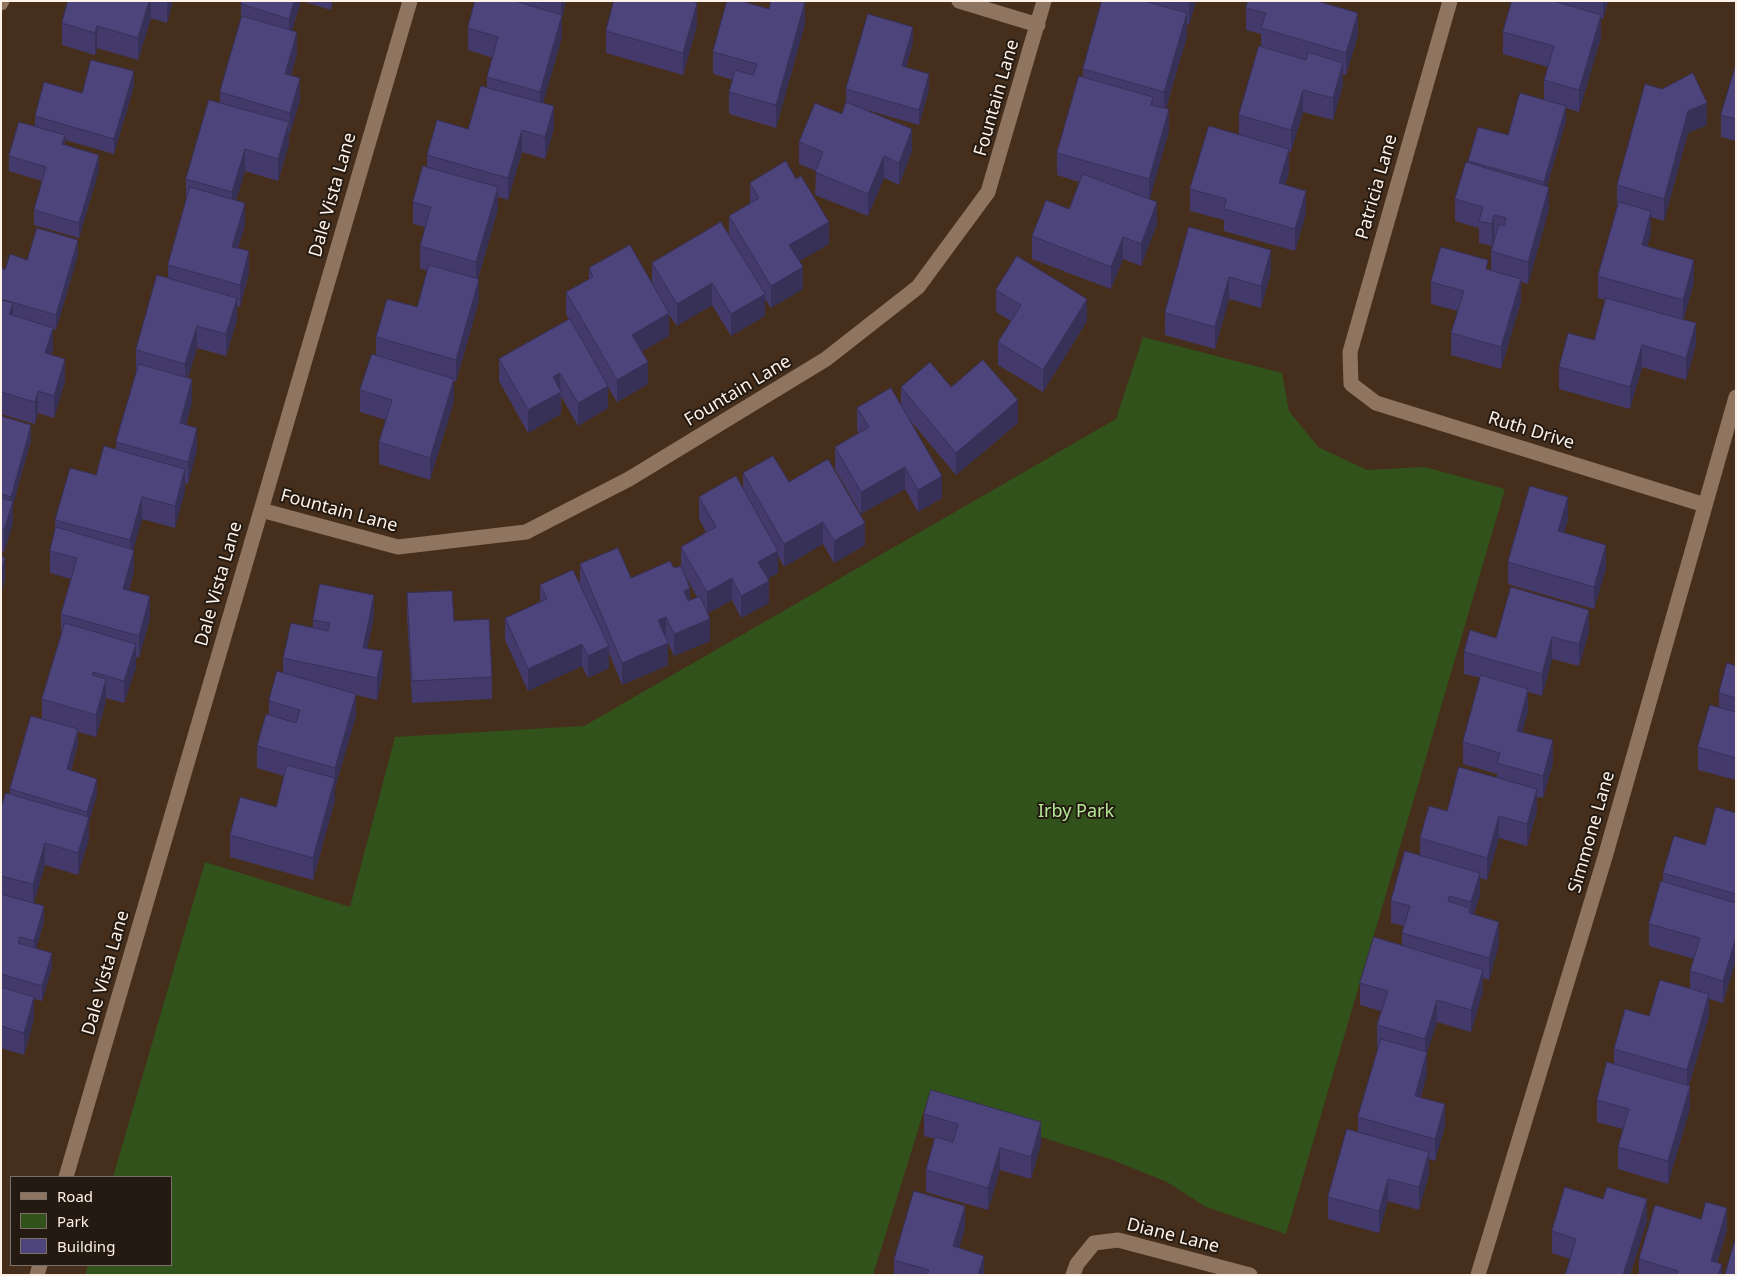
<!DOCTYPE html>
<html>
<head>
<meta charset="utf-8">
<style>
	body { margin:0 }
	#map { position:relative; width:1737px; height:1276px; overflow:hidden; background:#452f1c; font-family:"Noto Sans",sans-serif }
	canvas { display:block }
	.frame { position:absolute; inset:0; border:2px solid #fef2e8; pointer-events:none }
	.legend { position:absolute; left:10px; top:1176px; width:162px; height:90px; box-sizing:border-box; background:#241a12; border:1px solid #7b7068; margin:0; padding:6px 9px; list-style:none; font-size:15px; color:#fef2e8 }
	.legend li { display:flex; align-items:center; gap:10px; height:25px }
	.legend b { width:25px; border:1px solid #7b7068 }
</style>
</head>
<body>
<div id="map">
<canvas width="1737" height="1276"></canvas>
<div class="frame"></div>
<ul class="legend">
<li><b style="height:6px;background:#8f7560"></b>Road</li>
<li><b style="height:14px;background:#31521b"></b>Park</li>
<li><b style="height:14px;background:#4e447c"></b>Building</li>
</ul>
</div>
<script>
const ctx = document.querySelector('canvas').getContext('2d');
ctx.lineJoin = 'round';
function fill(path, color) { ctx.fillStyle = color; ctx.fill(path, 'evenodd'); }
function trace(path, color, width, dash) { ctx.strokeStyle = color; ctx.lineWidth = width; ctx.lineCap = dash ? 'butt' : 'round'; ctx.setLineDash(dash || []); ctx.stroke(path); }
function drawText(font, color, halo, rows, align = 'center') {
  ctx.font = font + ' "Noto Sans",sans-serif'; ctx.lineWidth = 4; ctx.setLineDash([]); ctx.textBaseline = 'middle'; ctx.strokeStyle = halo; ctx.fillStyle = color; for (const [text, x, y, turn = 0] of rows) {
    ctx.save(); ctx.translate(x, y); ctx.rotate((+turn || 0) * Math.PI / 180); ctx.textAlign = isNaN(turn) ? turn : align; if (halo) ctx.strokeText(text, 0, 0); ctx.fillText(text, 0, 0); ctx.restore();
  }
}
fill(new Path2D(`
	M1143,337l139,36 7,38 29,36 49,23 58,-3 80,22 -219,745 -80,-27 -39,-25 -57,-23 -183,-58 -54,174h-788l3,-10h83v-88h-58l92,-315 145,45 45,-170 189,-11 532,-307z`), '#31521b');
trace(new Path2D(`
	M959,1l79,24
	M1450,1l-100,351 1,32 25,19 329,102
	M1,3l1,-2
	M261,510l137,37 128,-15 103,-53 197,-120 92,-72 70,-95 56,-191
	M66,1177l344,-1176
	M37,1275l3,-10
	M1073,1275l4,-11 17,-21 24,-3 132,35
	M1478,1275l127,-418 131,-460`), '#8f7560', 15);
fill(new Path2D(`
	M68,1h105l-6,22 -16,-5 -13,42 -41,-12 -2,7 -33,-10v-22z
	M242,1h91l-2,9 -30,-9 -9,29 5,24 -6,22 9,24 -11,35v9l-11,37 -33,-10 -9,30 9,24 -7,23 11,25 -9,34 -3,-1v14l-11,36 -29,-8 -9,30 4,24 -6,23 11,25 -9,34 -3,-1v8l-10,37 -33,-9 -9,30 1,23 -5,18 21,28 -11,40 -3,-1v10l-12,36 -18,-5v3l-10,36 -18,-5v12l-7,27 26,23 -8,28v17l-11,36 -33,-10 -11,38 10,18 -8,28 16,19 -10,33 -8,-2v20l-10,36 -23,-7v-240l9,-14v-5l32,-70v-20l19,-63v-22l10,-35 -21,-6v-22l5,-20v-11l41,-45 20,-25v-8l20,-70v-22l32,-72v-13l18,-64v-22l34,-77v-10l21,-73v-15z
	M475,1h91l-4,17v19l-19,66 11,25 -9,31 -23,-7 -14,48 -10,-3v12l-20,70 1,22 -23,81 -2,-1v20l-24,79 -51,-16v-22l7,-22 -26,-8v-22l16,-35v-18l41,-30 10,-36 -7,-3v-22l5,-19 -12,-3v-22l14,-35v-12l41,-26 19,-41v-11l6,-19 -25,-8v-22z
	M1102,1h94l-7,24 -2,-1v12l-21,73 3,22 -20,68 8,25 -16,42 -18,-7 -12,30 -79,-30v-23l37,-27 10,-27 -22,-7v-22l26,-76v-8z
	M1512,1h96l-5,18 -2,-1v19l-22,75 -13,-4v13l-19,65 2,23 -21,75 -7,-2v19l-20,68 -50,-14v-22l7,-22 -27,-7v-22l57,-13 3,1v-19l4,-14h-1l-2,9 -13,-3v-15l-24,-7v-22l13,-36v-2l40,-26 36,-35v-20l4,-13 -45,-13v-22z
	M1246,8l112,27 -12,40 -3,-1v11l-10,35 -30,-8 -12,40h-2v20l-4,13 21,28 -11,38 -71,-20v-11l-34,-9v-22l49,-54v-20l22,-68v-13l-15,-4z
	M805,24l-29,104 -47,-14v-22l4,-12 -20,-6v-22z
	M697,25l-14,50 -77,-22v-22z
	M913,42l-7,26 23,21 -10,36 -59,-17 52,43 -13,34 -15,-7 -16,38 -53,-21 1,-24 -17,-7v-22l43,-28 4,-12v-13z
	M1736,64v77l-15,-4v-22z
	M1645,84l62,41 -19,8 -24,88 -13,-4v16l-4,13 47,36 -11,38 13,25 -10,35 -44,-13 -12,42 -71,-20v-22l35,-27 12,-40 -8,-2v-22l19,-69v-22z
	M134,86l-20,68 -49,-14v5l34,25 -20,68 -45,-13v-15l8,-29 -33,-10v-15l26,-30v-10l47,-23z
	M750,183l79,61 -30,17 4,28 -32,19 -6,-9v17l-34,20 -19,-31 -35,21 -8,-11v21l-27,15 6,33 -31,18 -9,-15v21l-30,18 -17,-30v18l-33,19 -29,-52v-22l70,-40 -3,-5v-22l23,-12v-12l63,15v-20l77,-29v-18l21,-12z
	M1189,227l82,45 -10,36 -32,-9 -14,50 -50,-14v-22z
	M78,255l-22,75 -3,-1v21l-2,5 14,26 -11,37 -16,-5 -3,11 -34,-10v-146l4,2 22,-10z
	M996,290l91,31 -44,71 -45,-27v-23l13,-21 -15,-9z
	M901,387h50l67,36 -62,52 -47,-56 33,79 -24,14 -13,-23 -44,25 -26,-45v-22l24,-14 -2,-3v-22l44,-4z
	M1,416l30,24 -18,65v18l-9,29 -3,-1z
	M743,473l46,9 76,63 -31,18 -11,-19 -39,23 -6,-11v17l-11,6 2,24 -28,15 -9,-18 -24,13 2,28 -36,15 -6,-13v22l-46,20 -13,-32v15l-21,10 -6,-12 -54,25 -23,-51v-22l35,-16v-17h40v-21l51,14 43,-10 7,-2v-19l25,-15 -7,-13v-22l44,-8zM686,577l11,20 -7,3z
	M1568,519l-4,14 42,35 -12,41 -86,-25v-22z
	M407,593l85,84v22l-80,4 -5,-88z
	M374,617l-7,31 16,25 -6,27 -21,-5v21l-21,72v12l-22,80 -83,-23v-22l46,-28 8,-31 -27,-8v-22l12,-32v-13l14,-28v-15l30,-31v-7z
	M1589,632l-10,34 -27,-7 -10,37 -14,-4v19l-6,21 31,31 -10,35 -6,-1v14l-10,35 -28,-8 -12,42 -7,-2v17l-6,19 25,30 -10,36 -6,-2v14l-12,40 -34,-10 -10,30v22l-6,23 24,29 -10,35 -6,-2v15l-10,36 -31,-9 -9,32 -51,-14v-22l30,-65v-15l21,-70h-2v-22l4,-14 -21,-6v-22l42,-37v-13l2,-7 -13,-3v-22l29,-46v-17l27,-27 50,-34v-3l-34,-10v-22l18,-64 -17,-4v-22l32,-14z
	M1736,666v114l-38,-10v-23l21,-39v-15z
	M1736,813v146l-13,44 -14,-4v17l-20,70 1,22 -22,76 -50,-15v-22l5,-18 -26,-7v-22l17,-36v-15l35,-33 41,-27v-18l4,-12 -45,-13v-22l14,-42v-9l42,-28z
	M924,1114l117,30 -10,35 -31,-9 -12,40 -62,-18v-22l9,-31 -11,-3z
	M1647,1221l-17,54h-65l5,-16 -18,-6v-22z
	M965,1228l-6,20 25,27h-90v-15z
	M1727,1230l-10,33 5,12h-83v-16z`), '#433a6b');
fill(new Path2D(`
	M149,1h2v17l-13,42v-22z
	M167,1h6l-6,22z
	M294,1h7l-12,40v-22z
	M331,1h2l-2,9z
	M561,1h5l-4,17v19l-22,77v-22l21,-73z
	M1189,1h7l-7,24z
	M1603,1h5l-5,18z
	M805,2v22l-29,104v-23z
	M697,3v22l-14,50v-22z
	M1187,13v23l-23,79v-23z
	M1358,13v22l-12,40v-22z
	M1601,15v22l-22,75v-22z
	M97,26v22l-2,7v-22z
	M913,27v15l-11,39v-15z
	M297,32v22l-12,42v-22z
	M1343,63v22l-10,35v-22z
	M134,71v15l-20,68v-15z
	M929,74v15l-10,36v-15z
	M300,78v22l-10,35v-22z
	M1303,90v22l-12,40v-22z
	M1707,103v22l-19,8 -24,88v-22l24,-88z
	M554,106v22l-9,31v-22z
	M1566,106v15l-22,76v-15z
	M1169,109v22l-20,71v-23z
	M289,122v22l-11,37v-22z
	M912,129v22l-13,34v-22z
	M522,130v22l-14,48v-22z
	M65,135v15l-3,-6z
	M245,149v22l-13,43v-22z
	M1289,149v23l-10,33v-22z
	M99,155v15l-20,68v-15z
	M884,156v22l-16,38v-22z
	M498,187v22l-22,75v-22z
	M1549,187v22l-21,75v-22z
	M1306,191v22l-11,38v-22z
	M1157,202v22l-16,42v-22z
	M245,203v22l-13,44v-22z
	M1651,211v22l-9,34v-22z
	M1494,215v22l-2,9v-22z
	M829,222v22l-40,23v-22z
	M1123,237v22l-12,30v-22z
	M78,240v15l-22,75v-15z
	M1271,250v22l-10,36v-22z
	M249,251v22l-9,34v-22z
	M1694,260v22l-11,40v-22z
	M803,267v22l-32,19v-22z
	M1229,277v22l-14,50v-22z
	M479,279v22l-23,81v-22z
	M1521,279v22l-20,68v-22z
	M712,283v22l-35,21v-22z
	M765,294v22l-34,20v-22z
	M237,298v22l-11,36v-22z
	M1087,299v22l-44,71v-22z
	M13,303v22l-4,-11z
	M669,313v23l-37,21v-22z
	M1696,323v22l-10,35v-22z
	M197,326v22l-12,38v-22z
	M53,328v22l-8,25v-22z
	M1642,345v22l-12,42v-22z
	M65,359v22l-11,37v-22z
	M648,362v22l-31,18v-22z
	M560,373l1,41 -33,19v-23l25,-33z
	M192,379v23l-12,43v-22z
	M454,379v22l-24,79v-22z
	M608,386v22l-30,18v-23z
	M38,391v22l-3,11v-22z
	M1018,400v23l-62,52v-22z
	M31,425v15l-18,65v18l-9,29v-22l7,-23v-10z
	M197,428v22l-9,34v-22z
	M905,467v22l-44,25v-22z
	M185,469v22l-10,37v-22z
	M942,476v22l-24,14v-22z
	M142,497v22l-12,43v-22z
	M1568,497v22l-10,35v-23z
	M823,522v22l-39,23v-23z
	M865,523v22l-31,18v-22z
	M1606,545v23l-12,41v-22z
	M134,550v22l-11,39v-22z
	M778,551v22l-20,11v-22z
	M5,558v22l-4,14v-22z
	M732,578v22l-25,14v-22z
	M769,581v22l-28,15v-22z
	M690,588v22l-6,-19z
	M374,595v22l-11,53v-22z
	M150,596v22l-11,40v-22z
	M1589,610v22l-10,34v-22z
	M666,617v22l-8,-19z
	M710,619v22l-36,15v-22z
	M1552,637v22l-10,37v-22z
	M668,643v22l-46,20v-22z
	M136,644v23l-12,36v-22z
	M582,644v22l-54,25v-22z
	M609,646v22l-21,10v-22z
	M383,651v22l-6,27v-22z
	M106,679v22l-10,36v-22z
	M1528,689v22l-11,42v-22z
	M356,694v22l-21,72v12l-22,80v-22l22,-77v-13z
	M78,729v15l-11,41v-16z
	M1553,740v23l-10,35v-22z
	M97,779v15l-8,28v17l-11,36v-22l9,-31v-10z
	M1537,789v22l-10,35v-22z
	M1499,816v22l-12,42v-22z
	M45,843v22l-12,41v-22z
	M1480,873v22l-9,29v-22z
	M44,906v15l-10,36v-16z
	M1499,922v22l-10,36v-22z
	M1736,937v22l-13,44v-22z
	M52,953v15l-10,33v-15z
	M1483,970v22l-12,40v-22z
	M1709,994v22l-22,76v-22z
	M34,997v22l-10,36v-22z
	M1437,1000v22l-10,30v22l-12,44v-22l10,-35v-22z
	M1690,1086v22l-22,76v-23z
	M1445,1104v22l-10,35v-22z
	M1041,1122v22l-10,35v-22z
	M1000,1148v22l-12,40v-22z
	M1429,1152v22l-10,36v-23z
	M1388,1179v22l-9,32v-22z
	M1647,1199v22l-17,54h-7z
	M965,1206v22l-12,40v-22z
	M1727,1208v22l-14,45 -2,-14z
	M984,1256v19h-6z
	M1722,1264v11h-4z`), '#373057');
const building = new Path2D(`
	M68,1h81l-11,37 -41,-12 -2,7 -33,-10z
	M242,1h52l-5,18 -48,-15z
	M475,1h40l47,14 -22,77 -53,-15 11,-40 -30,-9z
	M614,1h77l6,2 -14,50 -77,-22z
	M727,1h14l28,8 2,-8 34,1 -29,103 -47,-13 6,-22 18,5 4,-11 -44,-12z
	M1102,1h42l43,12 -23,79 -81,-23z
	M1248,1h69l41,12 -12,40 -85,-25 5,-15 -20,-5z
	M1512,1h42l47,14 -22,75 -35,-10 10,-34 -51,-14z
	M868,14l45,13 -11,39 27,8 -10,36 -73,-21z
	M242,16l55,16 -12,42 15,4 -10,35 -70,-21z
	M1259,46l47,14 2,-8 35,11 -10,35 -30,-8 -12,40 -52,-15z
	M91,60l43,11 -20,68 -79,-23 9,-34 38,11z
	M1736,64v55l-15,-4z
	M1693,73l14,30 -19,8 -24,88 -47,-14 28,-101 17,5z
	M1079,76l74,21 -2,8 18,4 -20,70 -92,-26z
	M481,86l73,20 -9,31 -23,-7 -14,48 -81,-23 10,-35 31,9z
	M1520,93l46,13 -22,76 -76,-21 10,-34 30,8z
	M209,100l80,22 -11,37 -33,-10 -13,43 -46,-13z
	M846,102l66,27 -13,34 -15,-7 -16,38 -53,-22 8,-20 -24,-10 16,-39 27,11z
	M19,122l46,13 -3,9 37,11 -20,68 -45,-13 12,-43 -37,-11z
	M1209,126l80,23 -10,34 27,8 -11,38 -71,-20 2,-10 -36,-10z
	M786,161l10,18 5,-3 28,46 -40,23 14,22 -32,19 -42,-70 30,-18 -9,-15z
	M1466,162l83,25 -21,75 -37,-11 8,-27 5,2 2,-8 -12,-3 -2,9 -13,-3 4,-14 -28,-8z
	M423,166l75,21 -22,75 -56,-16 11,-39 -18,-5z
	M1083,174l74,28 -16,42 -18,-7 -12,30 -79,-31 14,-36 23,9z
	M190,187l55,16 -13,44 17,4 -9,34 -72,-20z
	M1619,202l32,9 -9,34 52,15 -11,40 -85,-24z
	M721,222l44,72 -34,20 -19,-31 -35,21 -25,-41z
	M1189,227l82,23 -10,36 -32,-9 -14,50 -50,-14z
	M37,228l41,12 -22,75 -55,-16v-31l4,2 5,-16 17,6z
	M630,245l39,68 -37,22 16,27 -31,18 -51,-88 27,-15 -4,-9z
	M1441,247l47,13 -2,9 35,10 -20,68 -50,-14 13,-42 -33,-9z
	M1017,256l70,43 -44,71 -45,-28 23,-37 -25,-15z
	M429,265l50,14 -23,81 -80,-23 11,-38 30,8z
	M157,275l80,23 -11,36 -29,-8 -12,38 -49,-14z
	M1606,298l90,25 -10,35 -44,-13 -12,42 -71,-20 9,-34 26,7z
	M1,300l12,3 -4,11 44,14 -8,25 20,6 -11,37 -16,-5 -3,11 -34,-10z
	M570,319l38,67 -30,17 -18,-30 -7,4 8,15 -33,18 -29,-51z
	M372,354l82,25 -24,79 -51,-16 13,-42 -32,-10z
	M983,360l35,40 -62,53 -55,-66 29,-25 21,25z
	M139,364l53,15 -12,44 17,5 -9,34 -72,-20z
	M891,388l51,88 -24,14 -13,-23 -44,25 -26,-45 34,-20 -12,-19z
	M1,416l30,9 -20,72 -10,-3z
	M104,446l81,23 -10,37 -33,-9 -12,43 -75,-20 15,-52 26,7z
	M773,456l16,26 39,-23 37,64 -31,18 -11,-19 -39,22 -41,-71z
	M736,476l42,75 -20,11 11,19 -28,15 -9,-18 -25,14 -26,-45 35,-20 -17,-30z
	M1530,486l38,11 -10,34 48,14 -12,42 -86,-25z
	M1,498l12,3 -9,29 -3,-1z
	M56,527l78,23 -11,39 27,7 -11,40 -78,-22 16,-56 -27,-7z
	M618,548l13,30 39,-17 4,7 7,-2 9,22 -6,3 4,10 12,-5 10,23 -36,15 -8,-17 -8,3 10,23 -46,20 -42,-99z
	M1,556l4,2 -4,14z
	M573,570l36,76 -21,10 -6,-12 -54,25 -23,-51 42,-19 -7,-14z
	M320,584l54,11 -11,53 20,3 -6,27 -94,-20 8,-35 37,8 2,-8 -17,-3z
	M1511,587l78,23 -10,34 -27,-7 -10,37 -78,-22 6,-22 26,8z
	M452,591l2,30 35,-2 3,58 -80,4 -5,-88z
	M65,623l71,21 -12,37 -31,-9 -1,3 14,4 -10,36 -54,-16z
	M1727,663l9,3v32l-17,-5z
	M277,671l79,23 -21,74 -78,-22 9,-32 30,9 4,-13 -31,-9z
	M1481,675l47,14 -11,42 36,9 -10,36 -46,-13 3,-10 -37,-11z
	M1710,705l26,7v46l-38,-11z
	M31,716l47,13 -11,40 30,10 -10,33 -77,-23z
	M287,765l48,13 -22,80 -83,-23 10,-38 36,10z
	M1459,767l78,22 -10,35 -28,-8 -12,42 -67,-20 9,-32 18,5z
	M6,793l83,24 -11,36 -33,-10 -12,41 -32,-8v-68z
	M1716,807l20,6v81l-73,-21 11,-37 31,9z
	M1405,851l75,22 -9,29 -22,-6 -1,5 22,7 -1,5 30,9 -10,36 -87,-25 8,-27 -19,-5z
	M1661,881l75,22v34l-13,44 -33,-10 10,-33 -51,-14z
	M1,894l43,12 -10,35 -14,-4 -2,6 34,10 -10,33 -41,-12z
	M1374,937l109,33 -12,40 -34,-10 -12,39 -48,-14 11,-34 -28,-8z
	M1660,980l49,14 -22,76 -73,-21 11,-40 24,7z
	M1,987l33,10 -10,36 -23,-7z
	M1381,1039l46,13 -12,44 30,8 -10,35 -77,-22z
	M1607,1062l83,24 -22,75 -50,-14 11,-38 -32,-9z
	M931,1090l110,32 -10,35 -31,-9 -12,40 -62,-18 9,-33 18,5 5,-18 -34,-10z
	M1347,1129l82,23 -10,35 -31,-8 -9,32 -51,-14z
	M1565,1187l38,12 4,-12 40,12 -24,76h-58l11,-36 -24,-8z
	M914,1191l51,15 -12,40 31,10 -6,19h-51l2,-5 -35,-10z
	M1706,1202l21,6 -16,53 11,3 -4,11h-41l1,-4 -39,-12 16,-54 46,14z
	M1736,1237v38h-11z`);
fill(building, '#4e447c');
trace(building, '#373057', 1);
drawText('18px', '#fef2e8', '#241a12', [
	["Fountain Lane",997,98,-74],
	["Patricia Lane",1377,187,-74],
	["Dale Vista Lane",333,195,-74],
	["Fountain Lane",738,391,-31],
	["Ruth Drive",1531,431,17],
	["Fountain Lane",339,511,15],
	["Dale Vista Lane",219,584,-74],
	["Simmone Lane",1592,832,-74],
	["Dale Vista Lane",106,973,-74],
	["Diane Lane",1173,1236,14]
]);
drawText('18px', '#b3e895', '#241a12', [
	["Irby Park",1076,812]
]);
</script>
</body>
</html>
